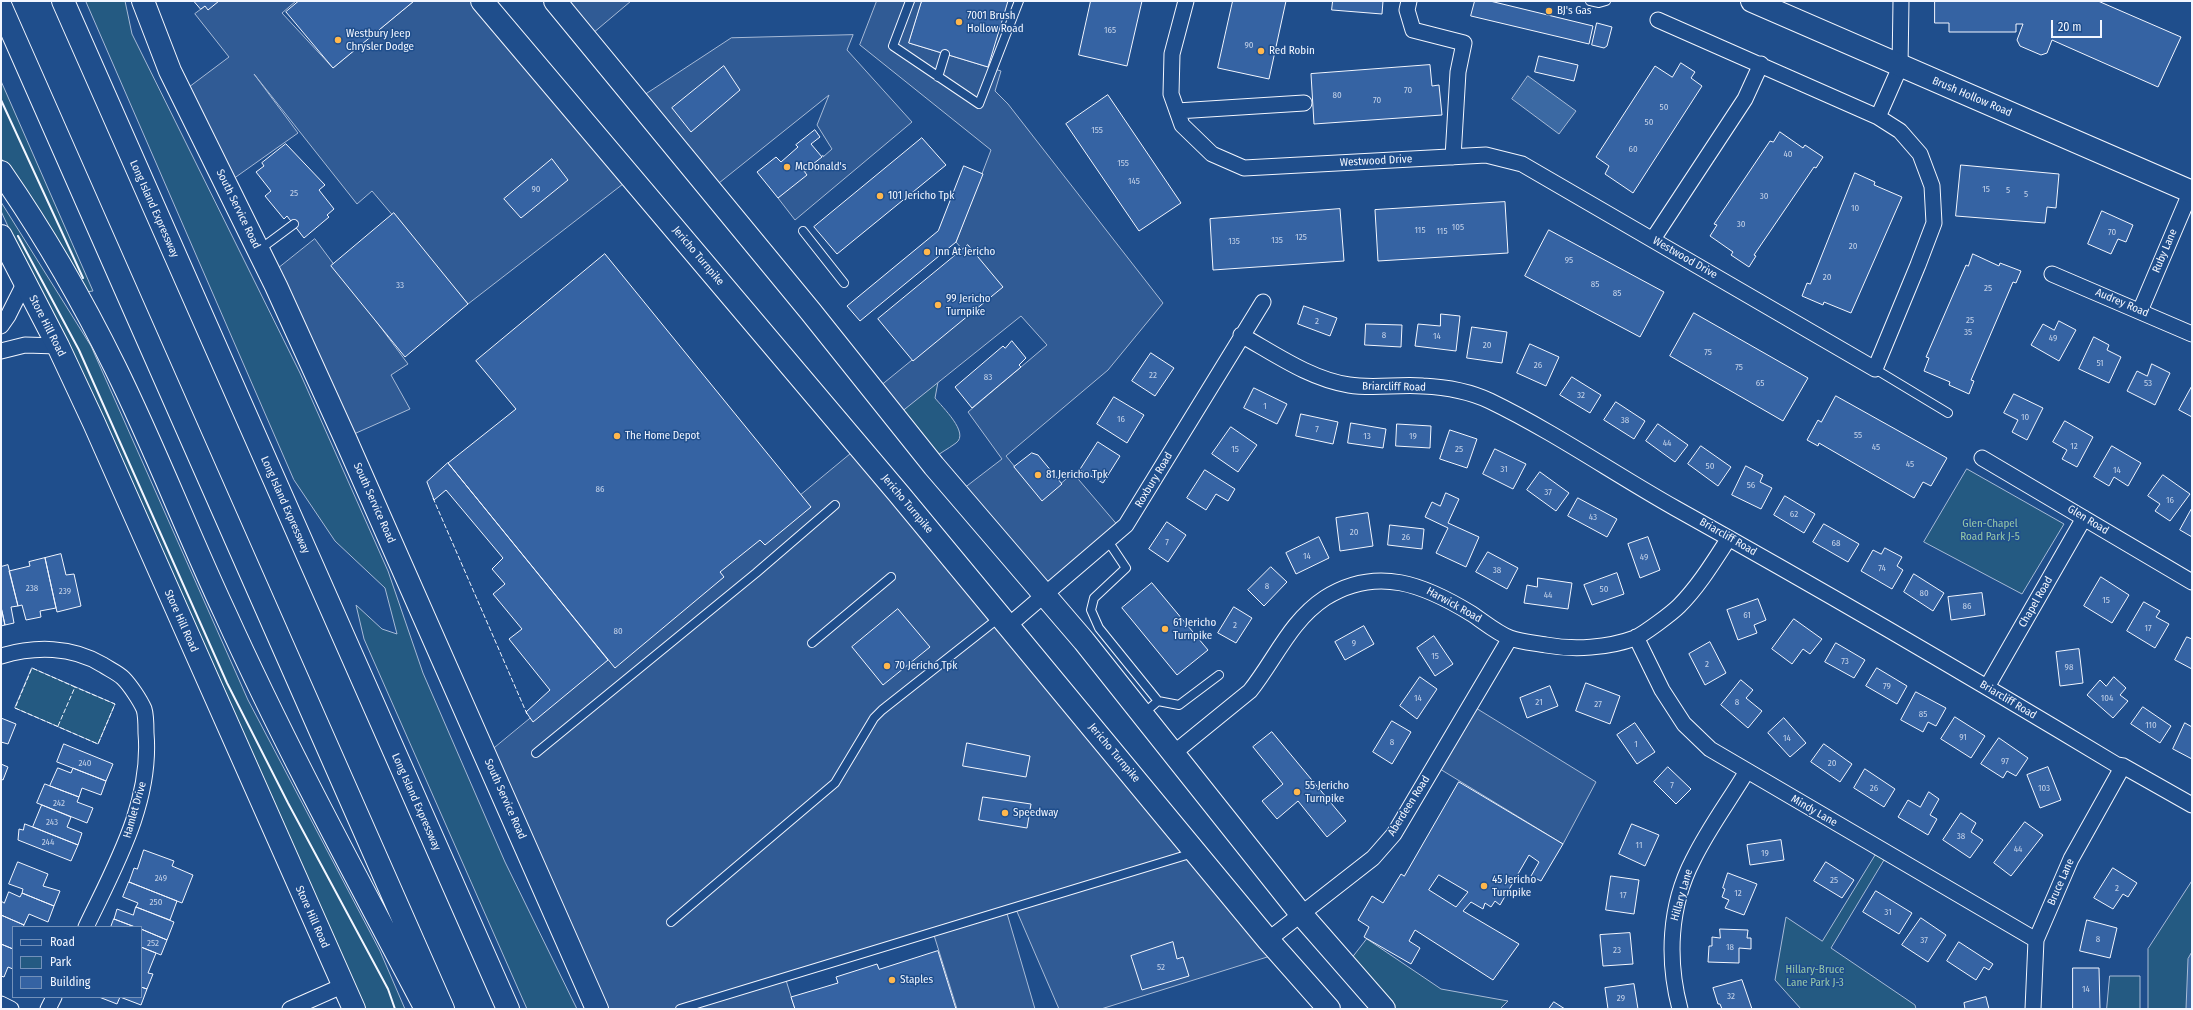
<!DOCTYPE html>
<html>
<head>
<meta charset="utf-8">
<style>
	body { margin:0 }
	#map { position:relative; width:2193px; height:1010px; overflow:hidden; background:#1f4e8c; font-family:"Fira Sans Condensed",sans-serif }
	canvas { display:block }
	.frame { position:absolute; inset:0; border:2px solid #f2f6ff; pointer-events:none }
	.legend { position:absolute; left:12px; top:926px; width:130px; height:72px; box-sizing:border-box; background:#1f4e8c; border:1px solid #7391ba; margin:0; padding:5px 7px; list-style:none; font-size:12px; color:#f2f6ff }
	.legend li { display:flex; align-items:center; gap:8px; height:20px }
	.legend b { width:20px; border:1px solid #7391ba }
	.scale { position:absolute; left:2051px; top:20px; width:51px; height:18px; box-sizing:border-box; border:2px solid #f2f6ff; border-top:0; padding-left:5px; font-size:12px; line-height:14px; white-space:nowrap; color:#f2f6ff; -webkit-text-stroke:3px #1f4e8c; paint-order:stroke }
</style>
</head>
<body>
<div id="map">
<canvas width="2193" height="1010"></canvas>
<div class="frame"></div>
<ul class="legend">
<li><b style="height:5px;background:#1f4e8c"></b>Road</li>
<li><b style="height:11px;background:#245a82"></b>Park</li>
<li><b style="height:11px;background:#3563a3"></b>Building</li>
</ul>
<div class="scale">20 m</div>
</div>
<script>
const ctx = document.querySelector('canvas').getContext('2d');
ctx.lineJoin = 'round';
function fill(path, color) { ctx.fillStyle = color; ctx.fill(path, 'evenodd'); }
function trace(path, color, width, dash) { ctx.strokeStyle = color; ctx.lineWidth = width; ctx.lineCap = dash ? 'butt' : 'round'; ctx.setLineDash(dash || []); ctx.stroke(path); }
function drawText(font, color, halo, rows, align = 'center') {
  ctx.font = font + ' "Fira Sans Condensed",sans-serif'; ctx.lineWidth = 3; ctx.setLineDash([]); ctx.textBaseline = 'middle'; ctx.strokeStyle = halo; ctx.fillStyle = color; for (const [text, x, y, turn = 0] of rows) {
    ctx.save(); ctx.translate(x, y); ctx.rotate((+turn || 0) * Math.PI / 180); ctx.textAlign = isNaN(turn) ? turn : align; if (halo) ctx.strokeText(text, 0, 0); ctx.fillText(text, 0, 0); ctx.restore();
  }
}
const green = new Path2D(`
	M86,1h39l7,33 168,339 88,198 35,102 82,189 72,147h-50l-163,-370 -8,-34 26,24 15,5 -12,-46 -50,-47 -41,-61z
	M1,81l92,210 -8,1 -84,-134z
	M1,202l90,144 157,354 132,251 25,58h-42l-362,-798z
	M938,382l-3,16c7,9 35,35 21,45 -8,6 -18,11 -26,18l-35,-44z
	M1967,469l97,55 -42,70 -98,-52z
	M32,668l83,36 -17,40 -83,-36z
	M1878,851l9,4 -56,93 84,57 1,4h-115l-26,-29 11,-63 36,24z
	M2192,881v128h-44v-60z
	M1367,939l74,50 67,12 -8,8h-116l-38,-43z
	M2110,976h30v33h-33z`);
fill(green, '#245a82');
trace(green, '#a8bbd7', 1);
const parking = new Path2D(`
	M212,1h84l-14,12 51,55 81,-67h69l149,176 -164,127 -96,-113 -15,13 -103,-130 44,59 -72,51 -45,-91 48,-36 -34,-43z
	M564,1h67l-45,38z
	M877,1h45l-13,42 92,28 -6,20 13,13 155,199 -55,67 -102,86 36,44 31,-27 47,55 -74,66 -87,-102 43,-33 -34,-47 79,-67 -26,-29 -126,101 -21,-26 124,-101 -42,-48 35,-92 -131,-105z
	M853,35l-6,15 65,72 -117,98 -17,-22 45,-43v2l9,-8 -15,-24 12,-30 -120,96 -71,-92 93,-61z
	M315,239l93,125 -17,11 19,34 -65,29 -75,-163z
	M859,447l421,506 -179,56h-42l-44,-102 -9,3 29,99h-78l-24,-77 -148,45 10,32h-198l-111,-254z
	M1471,705l125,77 -33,62 -128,-78z`);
fill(parking, '#305b95');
trace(parking, '#a8bbd7', 1);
const water = new Path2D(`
	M1528,76l48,35 -17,23 -47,-35z
	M2192,952v57h-6l2,-50z`);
fill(water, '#3b69a3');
trace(water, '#a8bbd7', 1);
const building = new Path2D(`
	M194,1h25l-11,9 -3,-4 -4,3z
	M299,1h115l-81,67 -47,-56z
	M922,1h86l-20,66 -79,-24z
	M1091,1h51l-15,65 -48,-11z
	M1233,1h53l-17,78 -51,-11z
	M1333,1h50l-1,13 -50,-4z
	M1475,1h15l103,25 -4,18 -118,-28z
	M1935,1h163l83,36 -23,50 -106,-47 -5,13 -6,2 -21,-9 -3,-6 6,-16h-7v8h-67v-9h-14z
	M1597,23l15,4 -5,19 -3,2 -12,-3z
	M1539,56l39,9 -4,16 -39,-9z
	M1681,63l14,9 -4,6 11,8 -69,107 -28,-19 4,-8 -13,-9 59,-91 17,11z
	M1430,65l2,21 7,-1 3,30 -128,9 -3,-50z
	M724,66l16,24 -49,42 -19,-24z
	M1108,95l73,108 -42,28 -73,-107z
	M815,130l5,7 -9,7 11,13 -18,14 3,4 -29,23 -21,-26 19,-15 5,5 17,-15 -2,-2z
	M1780,132l23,16 2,-3 18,12 -7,11 -2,-1 -60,88 2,1 -7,11 -18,-12 2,-3 -23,-16 7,-11 -3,-1 56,-83 3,1z
	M922,138l24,27 -109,89 -23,-27z
	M286,144l39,41 -6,5 15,19 -7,6 2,2 -25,21 -17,-22 -3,3 -19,-23 6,-5 -15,-19 8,-6 -2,-3z
	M552,159l16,21 -47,38 -17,-19z
	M1961,165l98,9 -3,34 -9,-1 -2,16 -89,-7z
	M964,166l19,8 -27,68 -96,79 -13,-15 91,-75z
	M1855,173l20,9 -1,3 28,12 -51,116 -27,-11 -1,3 -21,-9 5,-13 3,1z
	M1505,202l3,51 -130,8 -3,-51z
	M1340,209l4,52 -131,9 -3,-51z
	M2102,211l31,14 -7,17 -8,-3 -7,15 -23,-10z
	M394,213l74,91 -63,53 -74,-91z
	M1549,230l115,62 -24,45 -115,-61z
	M968,245l35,42 -90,74 -35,-42z
	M605,254l206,253 -46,38 -5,-5 -40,32 4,5 -109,91 -167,-205 68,-54 -40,-48z
	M1973,254l26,12 1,-3 21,8 -5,12 -3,-1 -42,98 3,1 -5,13 -20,-9 1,-3 -26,-11 5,-13 -3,-1 40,-92 2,1z
	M1304,306l33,12 -7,18 -32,-12z
	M1694,313l114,65 -25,43 -113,-65z
	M1441,314l19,2 -4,35 -41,-5 3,-22 22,2z
	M2059,321l17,9 -17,31 -28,-16 12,-21 11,6z
	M1366,324l36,1 -1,22 -36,-2z
	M1472,327l35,5 -5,31 -35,-5z
	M2094,337l15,8 -2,5 14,7 -12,26 -30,-14z
	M1012,341l14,17 -7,7 2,2 -49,41 -17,-21 48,-41 2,2z
	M1530,344l29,13 -13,29 -29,-13z
	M1151,353l23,15 -19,28 -23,-15z
	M2152,364l18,9 -15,32 -28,-14 10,-20 10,5z
	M1572,377l29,18 -11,18 -30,-18z
	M2192,386v31l-13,-7z
	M1254,388l33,16 -10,20 -33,-16z
	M2014,394l29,14 -16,32 -15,-8 6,-12 -14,-7z
	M1836,396l111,62 -16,28 -8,-4 -9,16 -95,-55 -1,3 -11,-6 11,-20 3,2z
	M1114,397l30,18 -17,28 -30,-19z
	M1616,402l29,19 -11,18 -30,-19z
	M1301,414l37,8 -5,22 -37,-8z
	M2065,421l28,16 -16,30 -15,-8 5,-9 -14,-8z
	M1351,423l35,6 -3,19 -35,-5z
	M1397,424l34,2 -1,22 -34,-2z
	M1658,424l30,21 -13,17 -29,-21z
	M1231,427l26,18 -19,27 -26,-18z
	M1450,430l27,9 -10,29 -27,-9z
	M1098,442l22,14 -17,27 -23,-13z
	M1701,446l30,21 -13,19 -30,-22z
	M2112,446l29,17 -13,23 -14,-9 -5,9 -15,-9z
	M1495,449l31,15 -13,25 -30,-15z
	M1032,453l6,2 24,29 -20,17 -28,-34z
	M448,463l160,197 -75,62 -7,-10 24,-22 -41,-51 13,-10 -29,-35 12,-10 -13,-15 11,-11 -57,-68 -12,10 -7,-18z
	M1746,466l17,9 -3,7 12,6 -11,21 -29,-14z
	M1205,470l30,19 -7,12 -12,-7 -10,16 -19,-12z
	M1540,472l29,21 -13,18 -29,-21z
	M2163,475l27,19 -20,27 -15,-10 5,-7 -12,-8z
	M1446,493l13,6 -11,24 31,14 -13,30 -30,-14 12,-25 -23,-11 7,-15 8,4z
	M1785,496l30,18 -11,19 -30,-18z
	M1578,498l39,21 -10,18 -39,-21z
	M2192,508v29l-12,-7z
	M1368,513l5,33 -33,5 -4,-33z
	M1167,522l19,13 -18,27 -19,-13z
	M1824,524l35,20 -11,18 -35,-20z
	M1390,525l34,4 -2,20 -34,-4z
	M1319,537l10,21 -33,16 -10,-21z
	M1648,537l12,33 -20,8 -12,-34z
	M1885,548l17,9 -5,9 6,4 -11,19 -31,-18 12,-21 8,4z
	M1488,552l30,16 -11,21 -31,-17z
	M61,554l5,21 8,-1 7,32 -24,6 -12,-54z
	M45,558l11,50 -16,3 1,6 -15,3 -4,-15 -4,1 -9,-35 21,-5 -1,-4z
	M8,565l10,41 -7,1 3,16 -9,2 -4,-18v-40z
	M1271,567l16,15 -23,24 -16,-16z
	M1617,573l7,21 -32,11 -8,-20z
	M1914,574l30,19 -11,18 -29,-19z
	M2101,577l28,18 -17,28 -28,-17z
	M1538,578l34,5 -4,26 -44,-6 3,-18 10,2z
	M1152,583l56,67 -31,25 -55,-67z
	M1982,593l3,22 -34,5 -3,-23z
	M1758,599l8,21 -12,5 3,8 -19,7 -11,-30z
	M2144,602l16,9 -4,6 13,7 -14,24 -28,-17z
	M1,607l4,18 -4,1z
	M1234,607l18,11 -16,25 -18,-10z
	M898,609l32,38 -47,38 -31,-38z
	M1794,619l28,20 -12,15 -7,-5 -11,15 -20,-15z
	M1364,626l10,18 -29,16 -10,-18z
	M1434,636l19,28 -18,12 -18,-28z
	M2187,637l5,2v30l-17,-9z
	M1710,642l16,31 -21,12 -16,-31z
	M1836,643l29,17 -11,18 -29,-16z
	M2079,649l4,34 -23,3 -4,-34z
	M1877,668l30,18 -10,18 -31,-18z
	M1420,677l17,12 -20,30 -17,-13z
	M2114,677l12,11 -6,7 8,6 -15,17 -26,-23 13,-15 6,6z
	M1741,680l12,10 -7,8 16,13 -14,17 -27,-23z
	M1586,683l34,13 -10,28 -34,-13z
	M1550,686l8,20 -31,12 -7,-20z
	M1916,692l30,16 -10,18 -8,-4 -5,10 -22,-12z
	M2143,707l28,19 -11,17 -29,-19z
	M1955,717l30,19 -14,22 -30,-19z
	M1,718l15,6 -8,20 -7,-2z
	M1784,718l22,25 -16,14 -22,-24z
	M1392,721l19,11 -19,32 -19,-12z
	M1635,723l20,29 -18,12 -20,-29z
	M2185,723l7,4v32l-19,-10z
	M1272,732l74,89 -19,16 -29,-36 -21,18 -15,-18 21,-17 -30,-37z
	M1999,738l29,20 -12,18 -9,-5 -4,7 -22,-14z
	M967,743l63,13 -4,21 -63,-11z
	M64,744l49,20 -7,17 -49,-19z
	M1824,744l28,20 -12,18 -29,-20z
	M1,764l7,3 -5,13 -2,-1z
	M1668,767l23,22 -15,15 -22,-22z
	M2048,767l13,33 -21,8 -13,-33z
	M58,768l13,5 2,-5 33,13 -5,14 -19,-7 -3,9 -29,-11z
	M1865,769l30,20 -11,18 -30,-19z
	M1459,782l104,62 -22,37 -10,-5 8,-14 -10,-7 -29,50 -5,-4 -4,6 -6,-4 -2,6 -12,-7 -8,9 56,33 -26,36 -78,-50 -6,11 11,7 -9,16 -47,-27 5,-10 -11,-7 14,-24 11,7 18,-29 3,2zM1439,875l29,17 -12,15 -27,-17z
	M45,784l34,13 -2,5 16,6 -6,15 -50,-20z
	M1929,792l10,7 -9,16 7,4 -9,16 -30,-18 10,-17 12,7z
	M983,797l48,7 -4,24 -48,-8z
	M42,805l29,12 -4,10 15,6 -4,12 -45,-18z
	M1961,813l15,10 -5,9 12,8 -13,18 -27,-18z
	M2025,822l18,13 -32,41 -17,-13z
	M25,824l53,21 -7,16 -53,-21 1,-11 4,1z
	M1632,824l27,11 -14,31 -26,-12z
	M1781,840l3,20 -34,5 -3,-20z
	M144,850l30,11 -2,5 21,9 -11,28 -53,-21 5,-14 3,1z
	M18,862l30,12 -5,12 17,5 -6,15 -32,-13 1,-4 -14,-5z
	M1826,862l28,18 -12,18 -28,-17z
	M2113,868l24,15 -9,14 -5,-3 -10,15 -19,-11z
	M1728,873l29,11 -13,31 -19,-7 4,-8 -7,-3 3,-8 -2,-1z
	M1611,876l28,4 -5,34 -28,-4z
	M129,882l48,19 -7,19 -34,-13 2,-4 -15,-6z
	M1876,891l36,22 -13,21 -36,-22z
	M9,892l11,5 2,-4 32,13 -6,16 -19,-8 -5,11 -23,-10v-14l3,2z
	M136,907l38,15 -7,18 -26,-11v-2h-6l-21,-8 3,-10 16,6z
	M1,915l23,10 -1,2h-10v22l-12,-5z
	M1921,918l25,17 -18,27 -26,-17z
	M114,919l21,8h-24z
	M2087,920l30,8 -7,30 -30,-7z
	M141,929l26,11 -6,15 -20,-8z
	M1720,929l28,1 -1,8h4v11l-12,-1v15l-31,-1 1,-16h3v-9l8,1z
	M1630,933l3,31 -30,2 -3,-31z
	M1173,942l4,17 6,-2 6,19 -47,14 -11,-34z
	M1959,942l34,22 -4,6 -5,-3 -8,13 -29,-19z
	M1,944l12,5v20l-5,-2 -4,10 -3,-1z
	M141,947l15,6 -8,20 5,1 -6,15 -6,-2z
	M938,951l18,58h-161l-4,-12 47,-14 -2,-6 41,-13 2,5z
	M2073,968h26l1,41h-27z
	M1742,980l10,29h-30l-2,-5h-2l-5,-16z
	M1634,984l4,25h-30l-3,-21z
	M141,987l6,2 -6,16 -21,-8 -3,7 -18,-7h42z
	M1986,997l3,12h-24l-1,-6z
	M1554,1002l11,7h-16z`);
fill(building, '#3563a3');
trace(building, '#f2f6ff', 1);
const lane = new Path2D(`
	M910,1l-17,45 86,58 40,-103
	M1590,1l9,2 7,-2
	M938,77l7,-23
	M803,231l41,52
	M259,250l35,-26
	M1875,369l73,44
	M1108,541l18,27 -32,30 -3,12 8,18 59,73 21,4 40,-30
	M812,643l79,-66
	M1143,714l15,-13
	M536,753l220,-180 79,-68
	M671,922l164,-139 39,-65 8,-8 118,-93
	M680,1009l513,-156`);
const street = new Path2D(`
	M1186,1l-14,53 -1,40 11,31 30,29 32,14 242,-13 36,9 353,205 43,-104 16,-42 -2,-37 -12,-32 -20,-23 -22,-14 22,-50 1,-66
	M1409,1l-2,9 6,20 51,13 -6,29 -5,85
	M1658,20l220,97
	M1177,111l127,-8
	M1653,239l92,-140 16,-35
	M2052,274l140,60
	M2140,311l51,-120
	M1,326l7,-10 17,-34
	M1241,335c34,19 69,44 108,50 24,4 49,-1 74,1 22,1 48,6 67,15 64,31 123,72 185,107 149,83 296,169 442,257l6,1 69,39
	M1,351l24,-6 33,1
	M1982,458l210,124
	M1008,626l118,-101 137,-223
	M1636,637l26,53 22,34 26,25 326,191
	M1,656c34,-10 71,-10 102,9 6,4 15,8 20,13 7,7 17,22 21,31 2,6 2,16 2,24 6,69 -31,133 -60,194
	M1987,687l97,-169
	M1175,752l75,-61c25,-31 40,-70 75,-93 52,-33 100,-13 147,16 12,8 25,19 38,24 11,4 25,5 36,7 28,5 62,3 89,-7 9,-4 37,-25 44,-32 20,-20 35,-45 50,-68
	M1268,940l105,-82 21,-24 116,-196
	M1,1004l10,5
	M48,1009l6,-12
	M290,1009l52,-23
	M1680,1009c-13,-49 -11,-103 13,-149 15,-31 36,-59 54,-89
	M2033,1009l3,-69 35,-81 52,-93`);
const secondary = new Path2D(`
	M143,1l27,70 106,215 69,152 252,571
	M1752,1l440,191
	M1,236l57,110 36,77 260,586`);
const primary = new Path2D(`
	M482,1l417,493 369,446 61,69
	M555,1l256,311 123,154 150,175 217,273 83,95`);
const highway = new Path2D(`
	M63,1l445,1008
	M1,7l442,1002
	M1,172c43,62 81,128 114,195 40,81 72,165 110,246 61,135 132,265 201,396`);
trace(lane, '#f2f6ff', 10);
trace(street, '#f2f6ff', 17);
trace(secondary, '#f2f6ff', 24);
trace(primary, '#f2f6ff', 24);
trace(highway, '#f2f6ff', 24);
trace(lane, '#1f4e8c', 8);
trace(street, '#1f4e8c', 15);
trace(secondary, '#1f4e8c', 22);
trace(primary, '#1f4e8c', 22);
trace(highway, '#1f4e8c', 22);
trace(new Path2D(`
	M433,498l94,216
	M58,726l17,-39 -43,-19 -17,40 83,36 17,-40 -40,-17`), '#f2f6ff', 1, [5, 2]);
trace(new Path2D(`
	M1,100l82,178
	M18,236l61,114 148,333 61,120 100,186 7,20`), '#f2f6ff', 2);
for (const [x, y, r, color] of [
	[1549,11,4,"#ffb74d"],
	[959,22,4,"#ffb74d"],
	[338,40,4,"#ffb74d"],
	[1261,51,4,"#ffb74d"],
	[787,167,4,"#ffb74d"],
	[880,196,4,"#ffb74d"],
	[927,252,4,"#ffb74d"],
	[938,305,4,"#ffb74d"],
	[617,436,4,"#ffb74d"],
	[1038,475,4,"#ffb74d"],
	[1165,629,4,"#ffb74d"],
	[887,666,4,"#ffb74d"],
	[1297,792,4,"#ffb74d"],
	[1005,813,4,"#ffb74d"],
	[1484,886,4,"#ffb74d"],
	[892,980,4,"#ffb74d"]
]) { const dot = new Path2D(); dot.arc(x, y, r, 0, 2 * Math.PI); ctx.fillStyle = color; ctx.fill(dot); trace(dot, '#1f4e8c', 1.5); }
drawText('9px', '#c3d1e8', null, [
	["165",1110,30],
	["90",1249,45],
	["70",1408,90],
	["80",1337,95],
	["70",1377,100],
	["50",1664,107],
	["50",1649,122],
	["155",1097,130],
	["60",1633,149],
	["40",1788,154],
	["155",1123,163],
	["145",1134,181],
	["90",536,189],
	["15",1986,189],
	["5",2008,190],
	["25",294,193],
	["5",2026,194],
	["30",1764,196],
	["10",1855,208],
	["30",1741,224],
	["105",1458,227],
	["115",1420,230],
	["115",1442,231],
	["70",2112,232],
	["125",1301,237],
	["135",1277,240],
	["135",1234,241],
	["20",1853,246],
	["95",1569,260],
	["20",1827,277],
	["85",1595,284],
	["33",400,285],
	["25",1988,288],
	["85",1617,293],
	["25",1970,320],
	["2",1317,321],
	["35",1968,332],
	["8",1384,335],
	["14",1437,336],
	["49",2053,338],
	["20",1487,345],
	["75",1708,352],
	["51",2100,363],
	["26",1538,365],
	["75",1739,367],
	["22",1153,375],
	["83",988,377],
	["65",1760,383],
	["53",2148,383],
	["32",1581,395],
	["1",1265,406],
	["10",2025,417],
	["16",1121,419],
	["38",1625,420],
	["7",1317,429],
	["55",1858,435],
	["13",1367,436],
	["19",1413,436],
	["44",1667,443],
	["12",2074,446],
	["45",1876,447],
	["15",1235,449],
	["25",1459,449],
	["45",1910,464],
	["50",1710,466],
	["31",1504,469],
	["14",2117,470],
	["56",1751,485],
	["86",600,489],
	["37",1548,492],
	["16",2170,500],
	["62",1794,514],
	["43",1593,517],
	["20",1354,532],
	["26",1406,537],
	["7",1167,542],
	["68",1836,543],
	["14",1307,556],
	["49",1644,557],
	["74",1882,568],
	["38",1497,570],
	["8",1267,586],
	["238",32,588],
	["50",1604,589],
	["239",65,591],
	["80",1924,593],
	["44",1548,595],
	["15",2106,600],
	["86",1967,606],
	["61",1747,615],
	["2",1235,625],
	["17",2148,628],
	["80",618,631],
	["9",1354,643],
	["15",1435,656],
	["73",1845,661],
	["2",1707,664],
	["98",2069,667],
	["79",1887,686],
	["14",1418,698],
	["104",2107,698],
	["21",1539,702],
	["8",1737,702],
	["27",1598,704],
	["85",1923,714],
	["110",2151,725],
	["91",1963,737],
	["14",1787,738],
	["8",1392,742],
	["1",1636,744],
	["97",2005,761],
	["240",85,763],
	["20",1832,763],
	["7",1672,785],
	["26",1874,788],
	["103",2044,788],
	["242",59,803],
	["243",52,822],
	["38",1961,836],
	["244",48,842],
	["11",1639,845],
	["44",2018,849],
	["19",1765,853],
	["249",161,878],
	["25",1834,880],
	["2",2117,888],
	["12",1738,893],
	["17",1623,895],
	["250",156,902],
	["31",1888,912],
	["8",2098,939],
	["37",1924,940],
	["252",153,943],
	["18",1730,947],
	["23",1617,950],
	["52",1161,967],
	["14",2086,989],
	["32",1731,996],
	["29",1621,998]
]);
drawText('11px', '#f2f6ff', '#1f4e8c', [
	["BJ's Gas",1557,11],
	["7001 Brush",967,16],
	["Hollow Road",967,29],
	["Westbury Jeep",346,34],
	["Chrysler Dodge",346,47],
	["Red Robin",1269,51],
	["McDonald's",795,167],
	["101 Jericho Tpk",888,196],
	["Inn At Jericho",935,252],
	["99 Jericho",946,299],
	["Turnpike",946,312],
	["The Home Depot",625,436],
	["81 Jericho Tpk",1046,475],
	["61 Jericho",1173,623],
	["Turnpike",1173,636],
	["70 Jericho Tpk",895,666],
	["55 Jericho",1305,786],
	["Turnpike",1305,799],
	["Speedway",1013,813],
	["45 Jericho",1492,880],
	["Turnpike",1492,893],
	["Staples",900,980]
], 'left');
drawText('11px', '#f2f6ff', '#1f4e8c', [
	["Brush Hollow Road",1972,97,23],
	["Westwood Drive",1376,161,-3],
	["Long Island Expressway",154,209,66],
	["South Service Road",238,209,64],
	["Ruby Lane",2165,251,-67],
	["Jericho Turnpike",698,256,50],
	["Westwood Drive",1685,258,30],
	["Audrey Road",2122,303,23],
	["Store Hill Road",47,326,63],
	["Briarcliff Road",1394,387,1],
	["Roxbury Road",1154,480,-59],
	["South Service Road",374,503,66],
	["Jericho Turnpike",907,504,50],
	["Long Island Expressway",285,505,66],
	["Glen Road",2088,520,31],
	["Briarcliff Road",1728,537,30],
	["Chapel Road",2036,602,-60],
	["Harwick Road",1454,605,29],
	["Store Hill Road",181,621,66],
	["Briarcliff Road",2008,700,31],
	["Jericho Turnpike",1114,753,50],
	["South Service Road",505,799,66],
	["Long Island Expressway",416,802,66],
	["Aberdeen Road",1409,806,-58],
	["Hamlet Drive",135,810,-74],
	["Mindy Lane",1814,811,30],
	["Bruce Lane",2061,882,-66],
	["Hillary Lane",1682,895,-74],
	["Store Hill Road",312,917,66]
]);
drawText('11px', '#97c8a6', '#1f4e8c', [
	["Glen-Chapel",1990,524],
	["Road Park J-5",1990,537],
	["Hillary-Bruce",1815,970],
	["Lane Park J-3",1815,983]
]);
</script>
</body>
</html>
